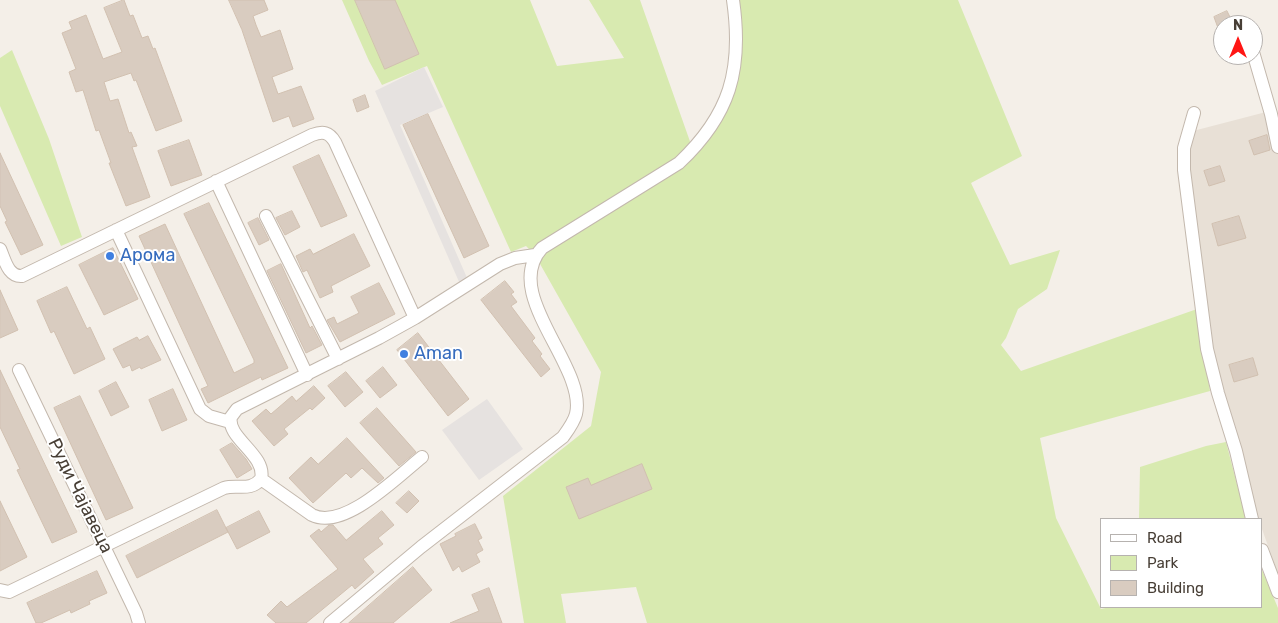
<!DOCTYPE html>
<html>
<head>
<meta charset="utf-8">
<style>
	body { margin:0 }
	#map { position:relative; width:1278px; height:623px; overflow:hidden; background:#f4efe8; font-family:Rubik,sans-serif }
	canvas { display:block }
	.legend { position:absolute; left:1100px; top:518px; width:162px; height:90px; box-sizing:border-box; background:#fff; border:1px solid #b6b2af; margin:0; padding:6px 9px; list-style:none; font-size:15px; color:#483f36 }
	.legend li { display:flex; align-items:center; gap:10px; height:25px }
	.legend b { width:25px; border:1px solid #b6b2af }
	.north { position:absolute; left:1213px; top:15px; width:50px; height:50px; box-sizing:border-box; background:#fff; border:1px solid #b6b2af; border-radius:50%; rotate:0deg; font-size:14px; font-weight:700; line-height:20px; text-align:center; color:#483f36 }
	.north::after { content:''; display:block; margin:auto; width:18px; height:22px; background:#ff1614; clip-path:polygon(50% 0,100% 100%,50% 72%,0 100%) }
</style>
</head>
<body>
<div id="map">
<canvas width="1278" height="623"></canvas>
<ul class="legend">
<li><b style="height:6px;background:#fff"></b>Road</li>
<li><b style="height:14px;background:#d8eab0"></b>Park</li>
<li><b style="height:14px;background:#d9ccc0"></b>Building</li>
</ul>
<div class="north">N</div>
</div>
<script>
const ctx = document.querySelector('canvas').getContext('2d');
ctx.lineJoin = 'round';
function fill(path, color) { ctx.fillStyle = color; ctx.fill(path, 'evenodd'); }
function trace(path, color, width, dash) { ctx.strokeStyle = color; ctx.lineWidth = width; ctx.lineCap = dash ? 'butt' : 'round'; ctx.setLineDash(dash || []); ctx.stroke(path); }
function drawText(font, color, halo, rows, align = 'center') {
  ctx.font = font + ' Rubik,sans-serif'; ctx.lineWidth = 4; ctx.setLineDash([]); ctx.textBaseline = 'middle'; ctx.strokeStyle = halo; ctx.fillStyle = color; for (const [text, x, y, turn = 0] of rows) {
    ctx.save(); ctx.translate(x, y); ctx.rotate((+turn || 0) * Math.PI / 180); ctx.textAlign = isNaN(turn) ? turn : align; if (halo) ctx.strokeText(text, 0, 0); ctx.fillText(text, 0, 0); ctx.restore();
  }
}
fill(new Path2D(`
	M1266,112l12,41v421l-16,-45v-10h-4l-18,-69 -19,-58 -16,-85 -18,-139 6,-37z`), '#e8e0d6');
fill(new Path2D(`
	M342,0h188l27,66 67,-8 -35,-58h51l53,150 36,-61 4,-89h225l64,156 -51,27 39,82 50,-15 -13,39 -29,20 -12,29 -5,7 20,26 176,-62 13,82 -170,47 16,80 45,91 9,-2h152v-37l16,38v15h-631l-11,-36 -75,7 5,29h-42l-21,-127 88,-70 10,-54 -66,-117 -9,-9 -15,6 -84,-186 -45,19 -13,-24z
	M12,50l37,89 33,98 -21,9 -61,-140v-48z
	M1226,442l20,77h-107l1,-52 66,-21z`), '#d8eab0');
fill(new Path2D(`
	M424,67l19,40 -43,18 68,155 -8,4 -85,-193z
	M487,399l36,50 -44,31 -37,-50z`), '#e6e2e0');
const building = new Path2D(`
	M124,0l6,16 3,-1 9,23 6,-2 5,13 2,-1 27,73 -26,10 -20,-51 -2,1 -3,-8 -27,9 6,19 8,-2 11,34 2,-1 6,14 -5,1 18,50 -24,9 -17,-43h2l-12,-33 -3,1 -13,-41 -7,2 -7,-20 7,-3 -14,-36 10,-4 -3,-7 17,-7 17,44 19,-7 -18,-44z
	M229,0h35l4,10 -15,6 3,9 5,12 19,-7 13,39 -21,8 6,17 23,-8 13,33 -21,8 -4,-11 -16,6 -31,-92z
	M355,0h40l24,54 -34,15z
	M1227,11l5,10 -14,7 -4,-11z
	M365,95l4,12 -12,5 -4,-12z
	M428,114l61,132 -25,12 -61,-133z
	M1267,135l3,15 -16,5 -5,-14z
	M189,140l13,35 -31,11 -13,-35z
	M0,153l43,92 -22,10 -16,-33 2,-1 -7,-15z
	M319,155l28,61 -26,11 -28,-60z
	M1220,166l5,15 -16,5 -5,-15z
	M209,203l79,165 -26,12 -1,-3 -53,26 -7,-14 7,-3 -69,-150 26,-12 69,149 20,-10v-3l-70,-146z
	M292,211l8,16 -15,8 -9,-17z
	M1239,216l7,22 -28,8 -6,-22z
	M258,218l11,22 -10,5 -11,-22z
	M354,234l16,32 -39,20 2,6 -13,6 -13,-28 -4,2 -7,-16 14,-7 3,5z
	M113,248l25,51 -34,16 -25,-50z
	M281,264l29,64 2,-2 10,19 -16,8 -39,-82z
	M505,281l9,11 -3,2 6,8 -6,4 24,32 -3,3 10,13 -2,2 10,13 -9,8 -60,-77z
	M379,283l16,31 -55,28 -13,-22 7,-3 3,7 22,-11 -8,-16z
	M67,287l20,42 3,-2 15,32 -31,15 -20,-43 -3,2 -14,-32z
	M0,290l18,40 -18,8z
	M418,333l51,66 -21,17 -51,-66z
	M148,336l13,24 -20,9 -1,-2 -8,4 -2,-6 -7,3 -10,-19 24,-12 2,3z
	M1253,358l5,17 -24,7 -5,-17z
	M383,367l14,18 -17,13 -14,-17z
	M0,370l77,162 -25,11 -35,-73 3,-1 -20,-42z
	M346,372l17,20 -18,15 -17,-21z
	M116,382l13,25 -18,9 -12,-25z
	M314,386l11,12 -13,12 -2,-2 -26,21 4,5 -14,12 -22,-25 14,-12 5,5 21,-18 4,5z
	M173,389l14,31 -25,11 -13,-31z
	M80,396l53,112 -27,12 -52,-112z
	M377,408l39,44 -17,14 -39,-43z
	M347,438l37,40 -6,5 -16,-15 -11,10 -5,-5 -33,30 -24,-25 22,-21 7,7z
	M232,443l14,16 6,10 -15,9 -17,-28z
	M642,464l10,25 -73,30 -13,-32 22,-9 3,7z
	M409,491l10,10 -12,12 -11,-10z
	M0,501l27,56 -27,14z
	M217,510l11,22 -91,46 -11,-22z
	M259,511l11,21 -33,17 -11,-21z
	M382,511l12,14 -16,13 5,6 -20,15 11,13 -19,17 -3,-4 -46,38h-30l-9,-8 14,-14 6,6 51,-38 -28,-33 9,-7 2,3 8,-7h4l13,15z
	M475,524l7,14 -4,2 5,10 -7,4 4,8 -18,10 -3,-6 -6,5 -13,-27 16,-8 -1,-2z
	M413,567l19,23 -39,33h-44z
	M97,571l10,22 -18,8 1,3 -19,9 -1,-3 -29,13h-5l-9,-20z
	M489,588l13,35h-52l29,-12 -7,-16z`);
fill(building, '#d9ccc0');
trace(building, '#d1c0b0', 1);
const street = new Path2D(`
	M1253,52l18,62 7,33
	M1194,113l-10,35v22l23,179 11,44 18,58 16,68
	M216,181l91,194
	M266,216l72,143
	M116,230l84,179 9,7 21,6
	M0,249c5,11 8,28 22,27l290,-141c11,-4 17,-3 23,7l80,176
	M19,370l117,243 3,10
	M261,479l51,36c32,16 86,-39 110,-58
	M1262,550l16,42
	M0,590l9,2 215,-104c14,-4 26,4 37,-9 6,-24 -35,-41 -30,-62l6,-8 142,-71 36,-20 85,-54 15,-6 20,-3
	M330,623l91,-76 142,-110c5,-7 11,-15 13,-23 11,-48 -76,-120 -34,-166l137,-85c51,-48 64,-93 54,-163`);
trace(street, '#c3b8ad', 14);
trace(street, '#fff', 12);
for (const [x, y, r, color] of [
	[110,256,5,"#3f7fe0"],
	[404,354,5,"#3f7fe0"]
]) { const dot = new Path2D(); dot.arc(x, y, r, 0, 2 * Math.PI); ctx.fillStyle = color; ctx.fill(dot); trace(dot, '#fff', 2); }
drawText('18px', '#366cbe', '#fff', [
	["Арома",120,256],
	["Aman",414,354]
], 'left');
drawText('18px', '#483f36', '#fff', [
	["Руди Чајавеца",80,496,64]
]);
</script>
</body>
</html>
